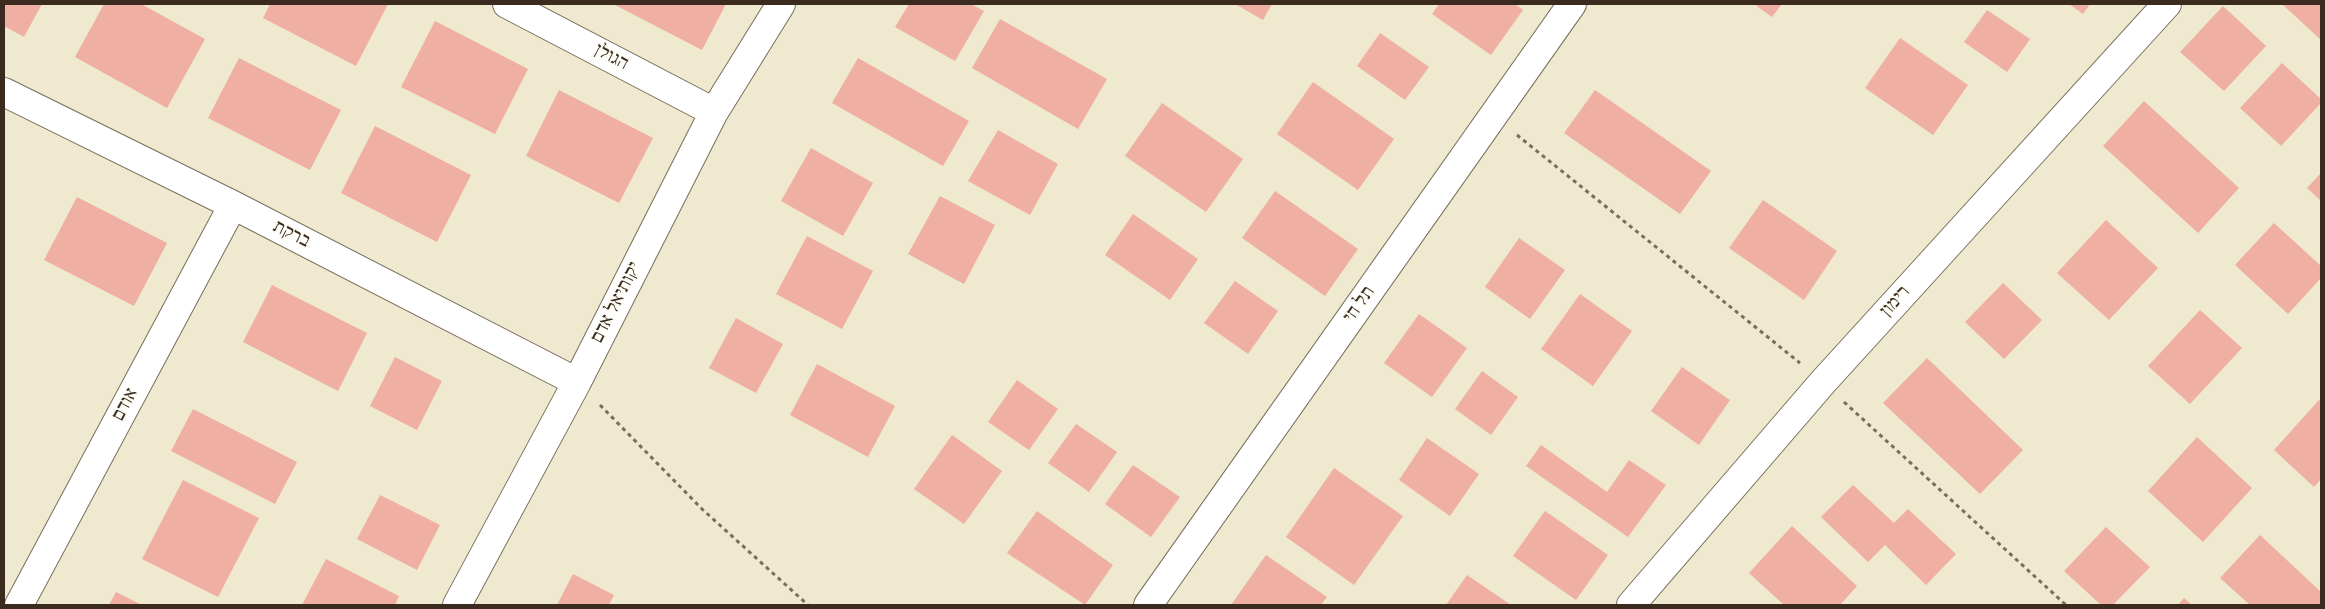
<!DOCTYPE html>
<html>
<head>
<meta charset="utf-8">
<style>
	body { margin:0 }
	#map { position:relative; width:2325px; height:609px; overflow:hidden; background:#eee9cf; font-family:"IM FELL DW Pica",serif }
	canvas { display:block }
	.frame { position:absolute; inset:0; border:5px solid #3b2a1e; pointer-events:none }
</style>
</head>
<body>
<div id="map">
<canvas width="2325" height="609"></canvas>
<div class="frame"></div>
</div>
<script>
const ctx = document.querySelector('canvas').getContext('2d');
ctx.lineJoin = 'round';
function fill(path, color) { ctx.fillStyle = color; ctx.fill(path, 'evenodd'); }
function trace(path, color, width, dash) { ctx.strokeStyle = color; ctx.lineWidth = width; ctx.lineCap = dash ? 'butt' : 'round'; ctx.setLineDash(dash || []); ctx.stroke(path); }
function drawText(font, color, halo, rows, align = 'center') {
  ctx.font = font + ' "IM FELL DW Pica","Frank Ruhl Libre",serif'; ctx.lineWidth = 4; ctx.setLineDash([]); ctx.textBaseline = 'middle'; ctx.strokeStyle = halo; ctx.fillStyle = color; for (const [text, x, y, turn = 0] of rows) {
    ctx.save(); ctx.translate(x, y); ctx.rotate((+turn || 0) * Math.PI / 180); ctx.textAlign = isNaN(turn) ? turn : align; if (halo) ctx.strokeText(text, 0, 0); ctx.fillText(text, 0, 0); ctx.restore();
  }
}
fill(new Path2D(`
	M4,4h38l-18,33 -20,-11z
	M104,4h37l64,35 -38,69 -92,-51z
	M270,4h118l-32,62 -93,-48z
	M613,4h113l-24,46z
	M909,4h62l13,7 -29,50 -60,-34z
	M1235,4h37l-9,16z
	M1439,4h76l8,6 -32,45 -59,-41z
	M1754,4h28l-10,13z
	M2069,4h21l-7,10z
	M2282,4h39v36z
	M2223,6l43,40 -42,45 -44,-39z
	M1987,10l43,29 -23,33 -43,-30z
	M1000,19l107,60 -29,50 -106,-61z
	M435,21l93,48 -33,65 -94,-47z
	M1380,33l49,34 -24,33 -48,-34z
	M1900,38l68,47 -35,50 -68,-47z
	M239,58l102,52 -31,60 -102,-52z
	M858,58l111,63 -26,45 -111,-63z
	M2282,63l39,36v4l-40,43 -41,-38z
	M1313,82l81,57 -36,51 -81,-56z
	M559,90l94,48 -34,65 -93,-47z
	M1595,90l116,81 -31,43 -116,-81z
	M2144,101l95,87 -41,45 -95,-87z
	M1162,103l81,56 -37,53 -81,-56z
	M375,126l96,49 -34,67 -96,-49z
	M998,130l60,34 -28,51 -62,-34z
	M811,148l62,35 -30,53 -62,-35z
	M2321,173v28l-14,-13z
	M1275,191l83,58 -33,47 -83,-58z
	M940,196l55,29 -31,59 -56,-30z
	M77,197l90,46 -33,63 -90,-46z
	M1763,200l74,51 -33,49 -75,-52z
	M1133,214l65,45 -28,41 -65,-45z
	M2106,220l52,48 -49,52 -52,-47z
	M2274,223l47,43v12l-33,36 -53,-49z
	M807,236l66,35 -31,58 -66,-35z
	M1519,238l46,32 -35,49 -45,-32z
	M1235,281l43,30 -30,43 -44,-31z
	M2003,283l39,37 -38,39 -39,-37z
	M272,285l95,48 -29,58 -95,-49z
	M1580,294l52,37 -39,55 -52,-37z
	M2200,310l42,38 -52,56 -42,-38z
	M1419,314l48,34 -35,49 -48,-34z
	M736,318l47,26 -27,49 -47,-25z
	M395,357l47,24 -25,49 -47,-24z
	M1927,358l96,92 -43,44 -97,-91z
	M817,364l78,42 -27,51 -78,-42z
	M1682,367l48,33 -31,45 -48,-34z
	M1482,371l36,26 -27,38 -36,-26z
	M1017,380l41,29 -29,41 -41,-28z
	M2319,400l2,2v77l-7,8 -40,-37z
	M193,409l104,53 -22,42 -104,-53z
	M1076,424l41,28 -28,40 -41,-29z
	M952,435l50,36 -38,53 -50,-35z
	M2197,437l55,51 -49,54 -55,-51z
	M1427,438l52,36 -29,42 -51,-36z
	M1541,445l66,47 22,-32 37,25 -38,52 -102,-71z
	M1133,465l47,32 -29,40 -46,-33z
	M1334,468l69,48 -49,69 -68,-48z
	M183,480l76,38 -41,79 -76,-38z
	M1853,485l41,38 14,-14 48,45 -30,31 -41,-40 -17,17 -47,-45z
	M380,495l60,30 -23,45 -60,-31z
	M1037,511l76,54 -28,40 -78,-52z
	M1545,511l63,44 -32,45 -63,-44z
	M1792,526l65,60 -17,19h-56l-35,-32z
	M2106,527l44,40 -37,38h-12l-37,-34z
	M2260,535l61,57v13h-71l-30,-27z
	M1266,555l61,42 -6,8h-90z
	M326,559l73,37 -4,9h-93z
	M573,574l41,21 -5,10h-52z
	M1467,575l44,30h-65z
	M116,592l26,13h-33z
	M2184,598l8,7h-14z`), '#efafa3');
const minor = new Path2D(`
	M507,4l207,108
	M4,92l229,113 344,177
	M19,605l214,-400
	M457,605l120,-223 137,-270 67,-108
	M1148,605l424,-601
	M1631,605l192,-223 344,-378`);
trace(minor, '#7a6d5c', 30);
trace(new Path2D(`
	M1517,135l283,228
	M1844,402l222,203
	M600,405l102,104 106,96`), '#7a6d5c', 3, [4, 4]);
trace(minor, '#fff', 28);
drawText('19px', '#3b2a1e', '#fdfcf7', [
	["הגולן",611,58,28],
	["ברקת",291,235,27],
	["רימון",1896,302,-48],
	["יקותיאל אדם",617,303,-63],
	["תל חי",1360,305,-55],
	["אודם",126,405,-62]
]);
</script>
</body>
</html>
